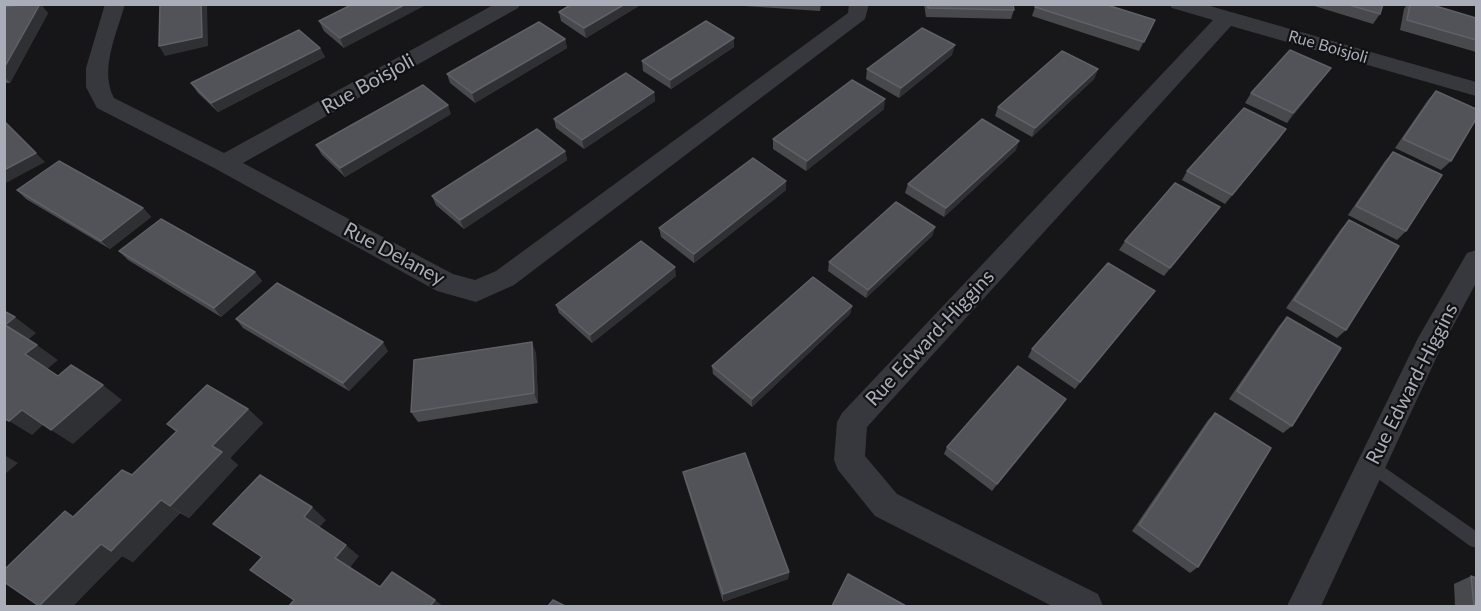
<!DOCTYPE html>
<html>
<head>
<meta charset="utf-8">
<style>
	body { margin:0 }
	#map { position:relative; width:1481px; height:611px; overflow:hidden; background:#161618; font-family:Lato,sans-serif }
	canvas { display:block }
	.frame { position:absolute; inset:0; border:6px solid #a8adb8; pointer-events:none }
</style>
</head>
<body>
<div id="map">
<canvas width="1481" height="611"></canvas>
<div class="frame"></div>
</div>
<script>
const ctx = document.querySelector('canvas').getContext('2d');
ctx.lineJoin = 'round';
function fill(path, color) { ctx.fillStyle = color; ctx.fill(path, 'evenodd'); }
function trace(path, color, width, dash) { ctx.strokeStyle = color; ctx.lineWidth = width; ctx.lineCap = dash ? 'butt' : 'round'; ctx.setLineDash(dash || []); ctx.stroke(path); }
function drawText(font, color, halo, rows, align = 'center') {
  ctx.font = font + ' Lato,sans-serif'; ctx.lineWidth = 4.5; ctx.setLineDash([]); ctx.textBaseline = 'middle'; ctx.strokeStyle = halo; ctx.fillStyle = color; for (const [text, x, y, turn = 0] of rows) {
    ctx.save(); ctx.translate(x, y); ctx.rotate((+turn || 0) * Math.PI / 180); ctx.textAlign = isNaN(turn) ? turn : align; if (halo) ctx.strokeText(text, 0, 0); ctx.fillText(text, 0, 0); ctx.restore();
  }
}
fill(new Path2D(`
	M1371,458l105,73v17l-6,-2 -104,-76 -3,-5 3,-5z`), '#37383d');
fill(new Path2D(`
	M105,4h20c-8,29 -26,66 -11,94l110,55 271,-149h26l-3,4 -275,155 210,111 22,6 21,-9 352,-258 1,-9h20l-4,15 -351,266 -38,17 -39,-11 -221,-122 -119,-61 -11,-21v-19z
	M1169,4h34l273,78v14l-245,-70 -364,401 -2,29 32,38 201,100 5,12h-51l-177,-90 -37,-46 -4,-10 3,-38 5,-9 371,-393 -41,-12z
	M1476,250v33l-37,69 -118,254h-34l131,-268 49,-85z`), '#37383d');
fill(new Path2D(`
	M353,4l-9,44 -20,-17 -5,-10z
	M572,4h70l-56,34 -25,-17 -2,-9z
	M714,4h107l-1,7z
	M924,4h89l1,6 -3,9 -85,-2z
	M1308,4h75l-3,10 -7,10z
	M1407,4h22l47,14v34l-76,-22 4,-21z
	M4,7l44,6 -38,70h-6z
	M1035,7l120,13 -16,31 -107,-35z
	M734,38v9l-63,42 -28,-18 -1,-10z
	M565,39l2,9 -92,55 -25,-20 -3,-9z
	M320,48l5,9 -107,55 -20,-19 -7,-10z
	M952,55l-53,43 -33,-19 1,-10z
	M1331,68l-44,55 -42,-20 6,-10z
	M1098,69l-4,10 -62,58 -37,-21 3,-9z
	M1436,91l15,70 -10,9 -46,-22 33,-48z
	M654,92l1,9 -71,48 -28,-21 -2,-9z
	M884,109l-78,62 -33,-22v-10z
	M451,114l-106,63 -23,-22 -6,-10z
	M1280,138l-55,66 -43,-24 5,-9z
	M1016,150l-72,67 -39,-24 3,-9z
	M565,151l2,9 -103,69 -28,-24 -4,-9z
	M1393,152l13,79 -9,9 -49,-25 37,-54z
	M17,190l126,18 8,9 -41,32 -84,-50z
	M786,190l-92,73 -33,-26 -2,-9z
	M1213,216l-49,60 -45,-26 6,-9z
	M1349,220l-3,110 -9,8 -51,-30 55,-79z
	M935,227l-3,9 -66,62 -38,-27 1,-9z
	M119,251l136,21 7,9 -41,36 -93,-57z
	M676,276l-84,67 -33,-30 -3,-8z
	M1155,291l-80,98 -47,-32 4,-8z
	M852,306l-2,8 -98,93 -39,-33 -1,-8z
	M1287,317l5,109 -9,7 -54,-34 50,-73z
	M236,319l152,32 -39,40 -106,-63z
	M536,353l2,50 -120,19 -7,-10z
	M1061,407l-69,84 -48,-37 3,-7z
	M248,409l15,14 -33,35 8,7 -49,53 -9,-5 -47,49 -11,-6 -49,50h-35l36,-90 58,-41 44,-43 -9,-8z
	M1215,413l-17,154 -8,6 -58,-42 76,-111z
	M683,472l106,100 -1,7 -65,23 -38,-121z
	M1471,576l5,30h-21l-1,-22z`), '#47494d');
fill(new Path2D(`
	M40,4h1l7,9 -38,70 -6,-7v-8z
	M201,4h6l1,42 -43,10 -6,-10z
	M406,4h22l-84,44 -4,-10z
	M625,4h17l-56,34 -2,-10z
	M734,38v9l-63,42 -1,-9z
	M565,39l2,9 -92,55 -3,-10z
	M955,45l-3,10 -53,43 2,-10z
	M320,48l5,9 -107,55 -7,-9z
	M1331,68l-7,9 -37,46 6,-10z
	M1098,69l-4,10 -62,58 3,-9z
	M654,92l1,9 -71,48 -2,-9z
	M885,99l-1,10 -78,62 1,-10z
	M448,105l3,9 -106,63 -5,-9z
	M1286,129l-6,9 -55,66 7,-9z
	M1019,141l-3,9 -72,67 2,-9z
	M565,151l2,9 -103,69 -4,-9z
	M36,153l9,9 -41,22v-14z
	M786,181v9l-92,73v-9z
	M1220,207l-7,9 -49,60 6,-8z
	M143,208l8,9 -41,32 -9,-8z
	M935,227l-3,9 -66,62 2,-8z
	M675,267l1,9 -84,67 -2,-8z
	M255,272l7,9 -41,36 -7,-9z
	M1155,291l-6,8 -74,90 5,-7z
	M852,306l-2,8 -98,93v-8z
	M15,317l21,16 -9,8 -22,-16z
	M383,342l5,9 -39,40 -6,-8z
	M532,342l4,11 2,50 -4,-10z
	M37,345l21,15 -12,10 -21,-16z
	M103,385l19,15 -49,44 -22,-14z
	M1066,399l-5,8 -69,84 5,-7z
	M248,409l15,14 -33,35 8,7 -49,53 -19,-12 42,-60z
	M22,410l22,14 -12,11 -23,-14z
	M4,455l14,8 -14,12z
	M161,500l19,13 -47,49 -11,-6 -49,50h-34l62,-62z
	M312,507l14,13 -8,9 -14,-12z
	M346,545l13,11 -10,13 -14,-11z
	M789,572l-1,7 -65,23v-8z
	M435,600l8,6h-13z`), '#2f3033');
const building = new Path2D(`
	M29,4h11l-36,64v-61z
	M160,4h41l1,33 -43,9z
	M353,4h53l-66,34 -21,-17z
	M572,4h53l-41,24 -25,-16z
	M928,4h85l1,6 -86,-2z
	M1037,4h67l51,16 -11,22 -109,-35z
	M1346,4h37l-3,10z
	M1410,4h19l47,14v22l-69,-20z
	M706,21l28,17 -64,42 -28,-19z
	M539,22l26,17 -93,54 -25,-19z
	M922,28l33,17 -54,43 -34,-19z
	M299,30l21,18 -109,55 -20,-20z
	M1290,50l41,18 -38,45 -42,-20z
	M1062,51l36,18 -63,59 -37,-21z
	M626,73l28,19 -72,48 -28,-21z
	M852,80l33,19 -78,62 -34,-22z
	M423,85l25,20 -108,63 -24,-23z
	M1436,91l40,18v10l-25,42 -48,-22z
	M1244,108l42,21 -54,66 -45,-24z
	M982,119l37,22 -73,67 -38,-24z
	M4,121l32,32 -32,17z
	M537,129l28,22 -105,69 -28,-24z
	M1393,152l49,23 -36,56 -50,-25z
	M753,158l33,23 -92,73 -35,-26z
	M59,161l84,47 -42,33 -84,-51z
	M1175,183l45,24 -50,61 -45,-27z
	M896,202l39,25 -67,63 -39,-28z
	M161,219l94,53 -41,36 -95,-57z
	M1349,220l50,26 -53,84 -52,-30z
	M641,241l34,26 -85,68 -34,-30z
	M1108,263l47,28 -75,91 -48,-33z
	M813,277l39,29 -100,93 -40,-33z
	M277,283l106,59 -40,41 -107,-64z
	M4,311l11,6 -10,8 32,20 -12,9 33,22 13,-11 32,20 -52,45 -29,-20 -13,11 -5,-3z
	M1287,317l54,31 -49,78 -55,-35z
	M532,342l2,51 -123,19 3,-52z
	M1018,366l48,33 -69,85 -50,-37z
	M207,385l41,24 -36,37 10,6 -52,54 -9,-6 -50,51 -10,-7 -62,62 -35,-24v-12l61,-59 8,6 49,-47 10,5 45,-44 -10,-7z
	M1215,413l56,35 -73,119 -59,-42z
	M745,453l44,119 -66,22 -40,-122z
	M260,475l52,32 -8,10 42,28 -11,13 45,29 12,-15 43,28 -5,6h-141l5,-6 -44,-30 12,-13 -49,-33z
	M848,574l58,32h-74z
	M1471,576l5,2v28h-2z
	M553,600l12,6h-17z`);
fill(building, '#525359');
trace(building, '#5f6168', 1.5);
drawText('16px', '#a8adb8', '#111113', [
	["Rue Boisjoli",1328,47,16]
]);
drawText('20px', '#a8adb8', '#111113', [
	["Rue Boisjoli",368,84,-29],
	["Rue Delaney",394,254,28],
	["Rue Edward-Higgins",930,338,-47],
	["Rue Edward-Higgins",1412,384,-63]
]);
</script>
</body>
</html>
